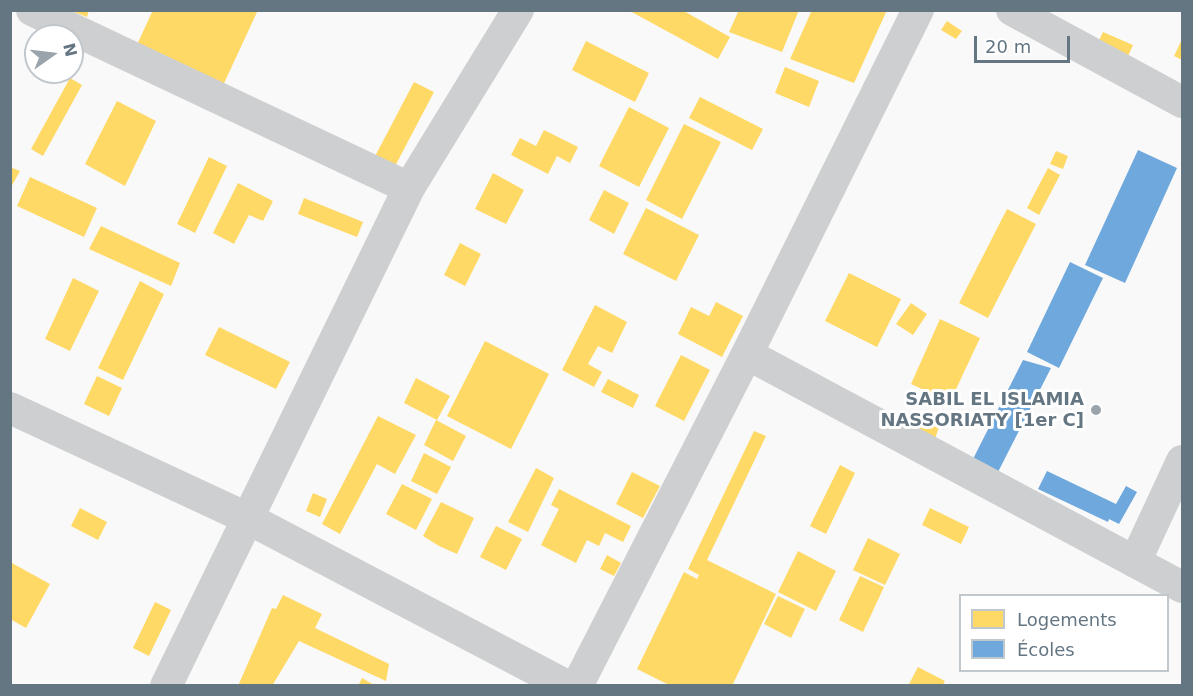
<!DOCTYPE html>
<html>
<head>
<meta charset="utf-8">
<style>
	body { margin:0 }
	#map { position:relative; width:1193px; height:696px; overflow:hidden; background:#f9f9f9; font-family:"DejaVu Sans",sans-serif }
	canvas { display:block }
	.frame { position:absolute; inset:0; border:12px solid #657683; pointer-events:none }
	.legend { position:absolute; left:959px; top:594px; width:210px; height:78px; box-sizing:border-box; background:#fff; border:2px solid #c1c8cd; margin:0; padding:8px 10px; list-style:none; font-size:18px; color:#657683 }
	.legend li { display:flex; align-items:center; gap:12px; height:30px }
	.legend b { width:30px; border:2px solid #c1c8cd }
	.north { position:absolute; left:24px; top:24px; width:60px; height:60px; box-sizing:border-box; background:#fff; border:2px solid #c1c8cd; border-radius:50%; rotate:76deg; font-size:16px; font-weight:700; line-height:24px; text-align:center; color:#657683 }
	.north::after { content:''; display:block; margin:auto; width:21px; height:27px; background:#99a4ac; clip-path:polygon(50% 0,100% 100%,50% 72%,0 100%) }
	.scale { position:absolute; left:974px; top:36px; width:96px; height:27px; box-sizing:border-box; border:3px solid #657683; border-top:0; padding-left:8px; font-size:18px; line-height:21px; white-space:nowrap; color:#657683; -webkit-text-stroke:4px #fff; paint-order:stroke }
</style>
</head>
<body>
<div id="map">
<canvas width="1193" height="696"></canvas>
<div class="frame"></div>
<ul class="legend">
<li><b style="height:16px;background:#ffd966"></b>Logements</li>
<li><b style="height:16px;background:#6fa8dc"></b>Écoles</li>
</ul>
<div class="north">N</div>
<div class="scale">20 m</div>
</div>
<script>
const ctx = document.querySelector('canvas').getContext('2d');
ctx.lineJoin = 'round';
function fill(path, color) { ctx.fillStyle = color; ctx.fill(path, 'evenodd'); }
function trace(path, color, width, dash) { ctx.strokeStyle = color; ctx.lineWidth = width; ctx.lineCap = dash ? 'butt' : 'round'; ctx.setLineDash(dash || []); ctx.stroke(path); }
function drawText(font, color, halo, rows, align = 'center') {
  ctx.font = font + ' "DejaVu Sans",sans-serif'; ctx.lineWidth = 6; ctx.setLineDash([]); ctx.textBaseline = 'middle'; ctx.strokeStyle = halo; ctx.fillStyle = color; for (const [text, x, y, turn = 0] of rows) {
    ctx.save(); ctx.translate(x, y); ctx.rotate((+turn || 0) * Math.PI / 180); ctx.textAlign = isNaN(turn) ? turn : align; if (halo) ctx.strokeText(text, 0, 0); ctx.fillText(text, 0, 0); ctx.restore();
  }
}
fill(new Path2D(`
	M69,10h20l-2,7z
	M153,10h105l-38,82 -85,-43z
	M628,10h54l48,27 -12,22z
	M739,10h60l-17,42 -53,-20z
	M812,10h75l-33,73 -64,-24z
	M947,21l15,10 -6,8 -15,-9z
	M1103,32l30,13 -8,18 -30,-14z
	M1182,39v21l-8,-4z
	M586,41l63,32 -14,29 -63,-32z
	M785,67l34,14 -10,26 -34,-14z
	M70,78l12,7 -39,71 -12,-7z
	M414,82l20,10 -42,80 -20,-10z
	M700,97l63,32 -11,21 -63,-32z
	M117,101l39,20 -31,65 -40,-22z
	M629,107l40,21 -30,59 -40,-21z
	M684,124l37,18 -39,77 -36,-19z
	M544,130l34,17 -8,16 -13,-7 -9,18 -37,-19 9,-17 16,8z
	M1056,151l12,5 -5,13 -13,-5z
	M209,157l18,9 -32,67 -18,-9z
	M10,167l10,4 -10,18z
	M1048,168l12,7 -21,40 -12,-7z
	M493,173l31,17 -18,34 -31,-15z
	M30,177l67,31 -13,29 -67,-31z
	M238,183l35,18 -10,20 -14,-6 -15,29 -21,-11z
	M604,190l25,13 -15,31 -25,-14z
	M304,198l59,24 -6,15 -59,-23z
	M646,208l53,27 -23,46 -53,-27z
	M1007,209l29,15 -48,94 -29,-15z
	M101,226l79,37 -9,23 -82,-37z
	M460,243l21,11 -16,32 -21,-11z
	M849,273l52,26 -24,48 -52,-26z
	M73,278l26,13 -29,60 -25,-12z
	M140,281l24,13 -41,86 -25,-12z
	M716,302l27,14 -21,41 -44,-23 13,-27 18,9z
	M911,303l16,11 -14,21 -17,-11z
	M595,305l32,17 -15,31 -14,-7 -10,18 14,8 -8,15 -32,-17z
	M940,319l40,19 -30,64 -39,-18z
	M219,327l71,35 -14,27 -71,-34z
	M485,341l64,33 -38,75 -64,-33z
	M681,355l29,15 -26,51 -29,-15z
	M97,376l25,12 -13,28 -25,-12z
	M416,378l34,18 -13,24 -33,-17z
	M608,379l31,16 -6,13 -32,-16z
	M378,416l38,19 -21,39 -18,-10 -37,70 -18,-10z
	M923,417l17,7 -6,18 -18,-9z
	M436,420l30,16 -13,25 -29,-16z
	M754,431l12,5 -59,124 69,34 -44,92h-61l-34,-17 47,-97 13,7 2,-4 -11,-6z
	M424,453l27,14 -14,27 -26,-13z
	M840,465l15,8 -29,61 -16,-8z
	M536,468l18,10 -26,54 -20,-10z
	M632,472l28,14 -17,32 -27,-14z
	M402,484l30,15 -16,31 -30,-16z
	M559,489l72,37 -8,16 -18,-9 -6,13 -12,-6 -11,23 -35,-18 18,-36 -8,-4z
	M313,493l14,6 -7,18 -14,-6z
	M441,502l33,16 -17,36 -18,-8 -16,-10z
	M80,508l27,14 -9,18 -27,-14z
	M930,508l39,19 -8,17 -39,-19z
	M496,526l26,13 -16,31 -26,-13z
	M868,538l32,16 -15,31 -32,-15z
	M798,551l38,20 -20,40 -38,-19z
	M607,555l14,8 -7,13 -14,-7z
	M10,562l40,22 -24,44 -16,-9z
	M860,576l24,11 -21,45 -24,-12z
	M283,595l39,19 -7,14 74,36 -3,17 -87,-40 -27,45h-34l34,-78 4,1z
	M778,596l27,13 -14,29 -27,-14z
	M155,602l16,8 -22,46 -16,-8z
	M918,667l27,14 -3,5h-34z
	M362,678l14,8h-18z`), '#ffd966');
fill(new Path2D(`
	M1138,150l39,18 -52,115 -40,-18z
	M1070,262l33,16 -44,90 -32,-16z
	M1023,360l28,8 -53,104 -26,-11z
	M1047,471l69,33 10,-18 11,6 -18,32 -10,-5 -1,3 -70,-33z`), '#6fa8dc');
trace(new Path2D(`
	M32,10l377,178
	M1012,10l170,92
	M747,354l435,233
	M10,408l239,111 318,167
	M1135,562l47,-101
	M166,686l243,-498 109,-178
	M577,686l170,-332 171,-344`), '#cecfd0', 32);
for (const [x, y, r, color] of [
	[1096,410,6,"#99a4ac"]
]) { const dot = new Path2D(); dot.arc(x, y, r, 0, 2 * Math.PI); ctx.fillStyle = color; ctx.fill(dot); trace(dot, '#fff', 2); }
drawText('bold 18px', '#657683', '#fff', [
	["SABIL EL ISLAMIA",1084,400],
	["NASSORIATY [1er C]",1084,421]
], 'right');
</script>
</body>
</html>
